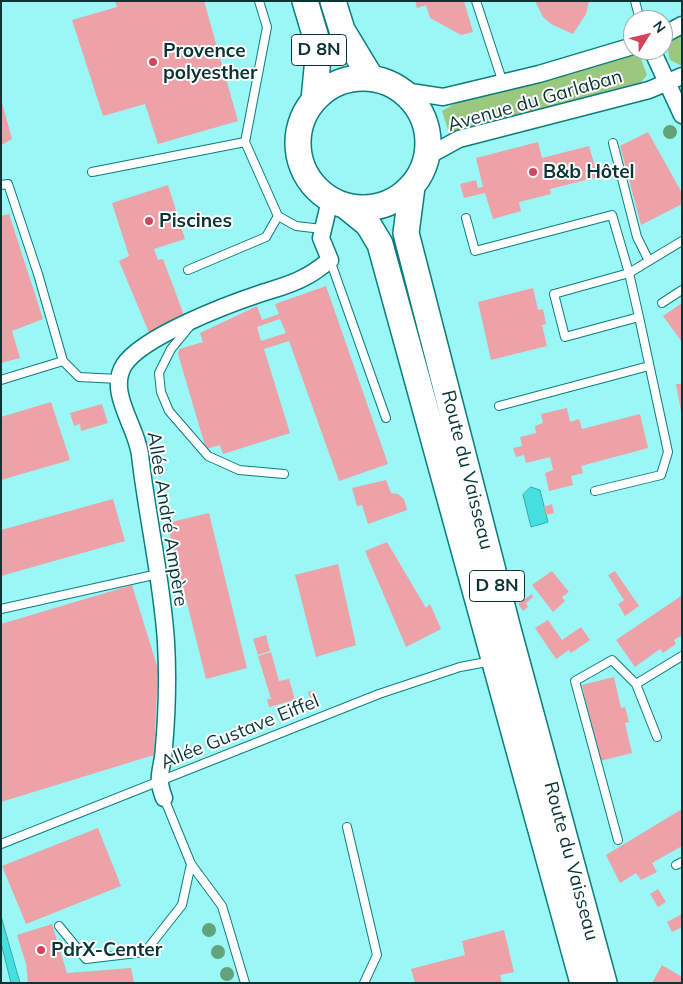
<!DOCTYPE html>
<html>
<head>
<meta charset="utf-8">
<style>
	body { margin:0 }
	#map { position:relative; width:683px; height:984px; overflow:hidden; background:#9af7f6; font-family:Mulish,sans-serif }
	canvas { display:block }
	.frame { position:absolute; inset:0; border:2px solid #0b3535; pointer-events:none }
	.north { position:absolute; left:623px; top:10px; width:50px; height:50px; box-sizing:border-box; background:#fff; border:1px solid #9daeae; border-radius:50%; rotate:54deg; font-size:14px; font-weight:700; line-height:20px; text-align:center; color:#0b3535 }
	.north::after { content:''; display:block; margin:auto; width:18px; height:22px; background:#d4445c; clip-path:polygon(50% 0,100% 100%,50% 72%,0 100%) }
</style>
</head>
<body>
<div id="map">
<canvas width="683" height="984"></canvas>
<div class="frame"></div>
<div class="north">N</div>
</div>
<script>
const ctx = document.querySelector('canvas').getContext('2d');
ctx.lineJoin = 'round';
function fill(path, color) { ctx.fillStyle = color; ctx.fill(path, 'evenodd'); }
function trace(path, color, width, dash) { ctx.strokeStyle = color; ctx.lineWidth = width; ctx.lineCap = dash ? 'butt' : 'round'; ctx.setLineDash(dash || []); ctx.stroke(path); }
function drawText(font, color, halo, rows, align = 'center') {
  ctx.font = font + ' Mulish,sans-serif'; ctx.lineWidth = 4; ctx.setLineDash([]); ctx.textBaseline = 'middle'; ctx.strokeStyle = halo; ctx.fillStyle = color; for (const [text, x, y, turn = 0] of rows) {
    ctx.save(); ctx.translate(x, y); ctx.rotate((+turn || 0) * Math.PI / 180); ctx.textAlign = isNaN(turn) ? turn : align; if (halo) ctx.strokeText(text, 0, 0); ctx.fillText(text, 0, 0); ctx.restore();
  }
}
fill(new Path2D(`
	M682,32v34l-12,-6c-4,-15 -1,-20 12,-28z
	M629,53l12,6 6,16 -10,12 -177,45 -12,-2 -6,-19 19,-11z`), '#9ac87f');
const water = new Path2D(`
	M531,487l9,3 8,32 -17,5 -8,-32z
	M1,916l19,67h-9l-10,-40z`);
fill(water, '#44dfde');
trace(water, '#33acab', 1);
fill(new Path2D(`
	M115,1h89l34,120 -80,23 -13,-40 -42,12 -31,-96 45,-13z
	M415,1h49l9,31 -12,3 -31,-17 -4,-13 -9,3z
	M535,1h54l-3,13 -13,20 -22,-10 -8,-7z
	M1,99l11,40 -11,6z
	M648,132l34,61v11l-41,21 -21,-79z
	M538,142l4,16 47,-12 9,31 -48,12 1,5 -32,8 2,9 -28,8 -8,-26 -21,5 -4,-14 16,-4 2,8 5,-1 -7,-29z
	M168,185l17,54 -31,10 4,11 5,-1 22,59 -35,17 -31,-74 10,-5 -17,-53z
	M9,214l34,105 -31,12 8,27 -19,5v-147z
	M326,286l62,178 -49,17 -50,-140 -25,8 26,84 -67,21 -3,-9 -14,4 -28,-95 1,-5 24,-7 -3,-9 57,-27 5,14 17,-6 -4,-10zM280,319l6,14 -25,8 -4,-14z
	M533,288l5,22 5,-1 3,15 -4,1 5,21 -56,14 -13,-58z
	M682,303v39l-19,-26z
	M676,384h6v27h-1z
	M51,402l19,58 -69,20v-63z
	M102,404l6,19 -27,8 -1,-7 -6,2 -4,-13z
	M567,408l3,14 9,-3 3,10 58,-15 8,34 -67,18 2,7 -12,3 2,9 -24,6 -4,-18 8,-3 -3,-13 -24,6 -2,-8 -8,2 -3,-9 9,-2 -2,-9 16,-4 -1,-7 8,-3 -2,-9z
	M386,480l5,13 7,1 6,5 3,11 -39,14 -6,-19 -5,1 -5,-18z
	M113,499l12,42 -124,35v-46z
	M552,504l2,9 -8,2 -2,-8z
	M209,513l38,155 -41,11 -39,-156z
	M387,542l39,66 4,-4 11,25 -35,18 -41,-96z
	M338,564l18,81 -40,12 -21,-82z
	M552,571l17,21 -7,5 3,4 -12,11 -21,-27z
	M615,571l24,35 -14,10 -7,-12 6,-4 -16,-25z
	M132,585l26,84 -4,86 -153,47v-178z
	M532,594l1,3 -7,6 2,4 -5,4 -5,-7z
	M681,596l1,39 -8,5 2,4 -13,9 -3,-4 -25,18 -19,-27z
	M548,620l14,20 19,-13 9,13 -19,13 -2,-3 -13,9 -21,-31z
	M266,635l4,16 -12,4 -5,-16z
	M271,652l8,29 10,-2 6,21 -26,7 -2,-8h4l-13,-43z
	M614,677l7,31 4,-1 4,15 -4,1 7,30 -32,8 -18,-76z
	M315,690l5,14 -8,2 -4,-14z
	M682,809v37l-30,17 5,9 -16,8 -5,-7 -16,10 -14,-28z
	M98,828l23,58 -95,38 -24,-58z
	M658,889l8,13 -8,5 -8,-13z
	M682,914v13l-10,5 -5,-10z
	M52,924l15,49 64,-5 3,15h-106l-2,-19 -9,-29z
	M504,930l10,42 -14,3 2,8h-87l-4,-14 54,-14 -3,-14z
	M662,965l20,12v6h-30z`), '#eca2a7');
const lane = new Path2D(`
	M476,1l27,82
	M635,1l5,19
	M245,142l22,-115 -8,-26
	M613,143l24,94 12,24
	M92,172l153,-30 33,74 18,10 26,3
	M1,185l7,-1 30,90 25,87 16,16 39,2
	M466,218l9,33 137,-36 17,58 53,-32
	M330,260l56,158
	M188,270l78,-33 12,-21
	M662,303l20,-13
	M190,326l-19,23 -12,24 2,19 8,19 39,45 31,14 45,4
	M1,380l62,-19
	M499,406l150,-40
	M595,491l66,-16 7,-23 -29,-135 -74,20 -11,-43 75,-21 10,44
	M1,609l157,-35
	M636,684l21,53
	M164,798l27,66 31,42 23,77
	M347,827l30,128 -13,28
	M618,840l-43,-159 37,-21 24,24 46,-28
	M1,844l378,-150 81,-27 32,-6
	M676,865l6,-3
	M59,926l27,33 59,-7 37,-47 9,-41`);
const street = new Path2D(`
	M663,35l19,-10
	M652,50l30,65
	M404,91l39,6 96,-23 94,-28
	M428,156l31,-17 190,-49 33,-14
	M164,798c-9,-23 -1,-28 0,-51 3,-35 4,-70 2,-105 -4,-63 -19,-125 -26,-187 -3,-28 -33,-63 -16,-90 18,-28 102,-60 135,-71 15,-5 32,-9 46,-17 9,-4 17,-11 25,-17l-9,-22 9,-38`);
const primary = new Path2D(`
	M305,1l14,47 -5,52
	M333,1l9,29 29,48
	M298 143a65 65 0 1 1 130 0a65 65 0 1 1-130 0Z
	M412,187l-6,46 102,396 96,354
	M347,207l21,17 12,20 203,739`);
trace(lane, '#0d7d7d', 10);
trace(street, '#0d7d7d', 19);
trace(primary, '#0d7d7d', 28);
trace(lane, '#fff', 8);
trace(street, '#fff', 16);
trace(primary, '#fff', 25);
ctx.fillStyle = '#62a37a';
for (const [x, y] of [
	[670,132],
	[209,930],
	[218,952],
	[227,974]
]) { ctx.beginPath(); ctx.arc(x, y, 7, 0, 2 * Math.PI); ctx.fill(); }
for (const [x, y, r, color] of [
	[153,62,5,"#d4445c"],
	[533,172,5,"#d4445c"],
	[149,221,5,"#d4445c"],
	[41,950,5,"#d4445c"]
]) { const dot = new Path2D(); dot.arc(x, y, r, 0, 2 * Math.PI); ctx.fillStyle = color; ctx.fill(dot); trace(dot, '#fff', 2); }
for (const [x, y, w] of [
	[319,50,55],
	[497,586,55]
]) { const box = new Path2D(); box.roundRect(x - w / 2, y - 15.5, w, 31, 4); ctx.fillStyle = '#fff'; ctx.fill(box); trace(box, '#0b3535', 1); }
drawText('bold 18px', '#0b3535', null, [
	["D 8N",319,50],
	["D 8N",497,586]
]);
drawText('bold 19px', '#0b3535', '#fff', [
	["Provence",163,51],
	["polyesther",163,73],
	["B&b Hôtel",543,172],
	["Piscines",159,221],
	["PdrX-Center",51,950]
], 'left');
drawText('19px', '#0b3535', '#fff', [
	["Avenue du Garlaban",535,101,-16],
	["Route du Vaisseau",467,470,76],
	["Allée André Ampère",167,519,81],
	["Allée Gustave Eiffel",240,732,-22],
	["Route du Vaisseau",571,861,75]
]);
</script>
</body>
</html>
